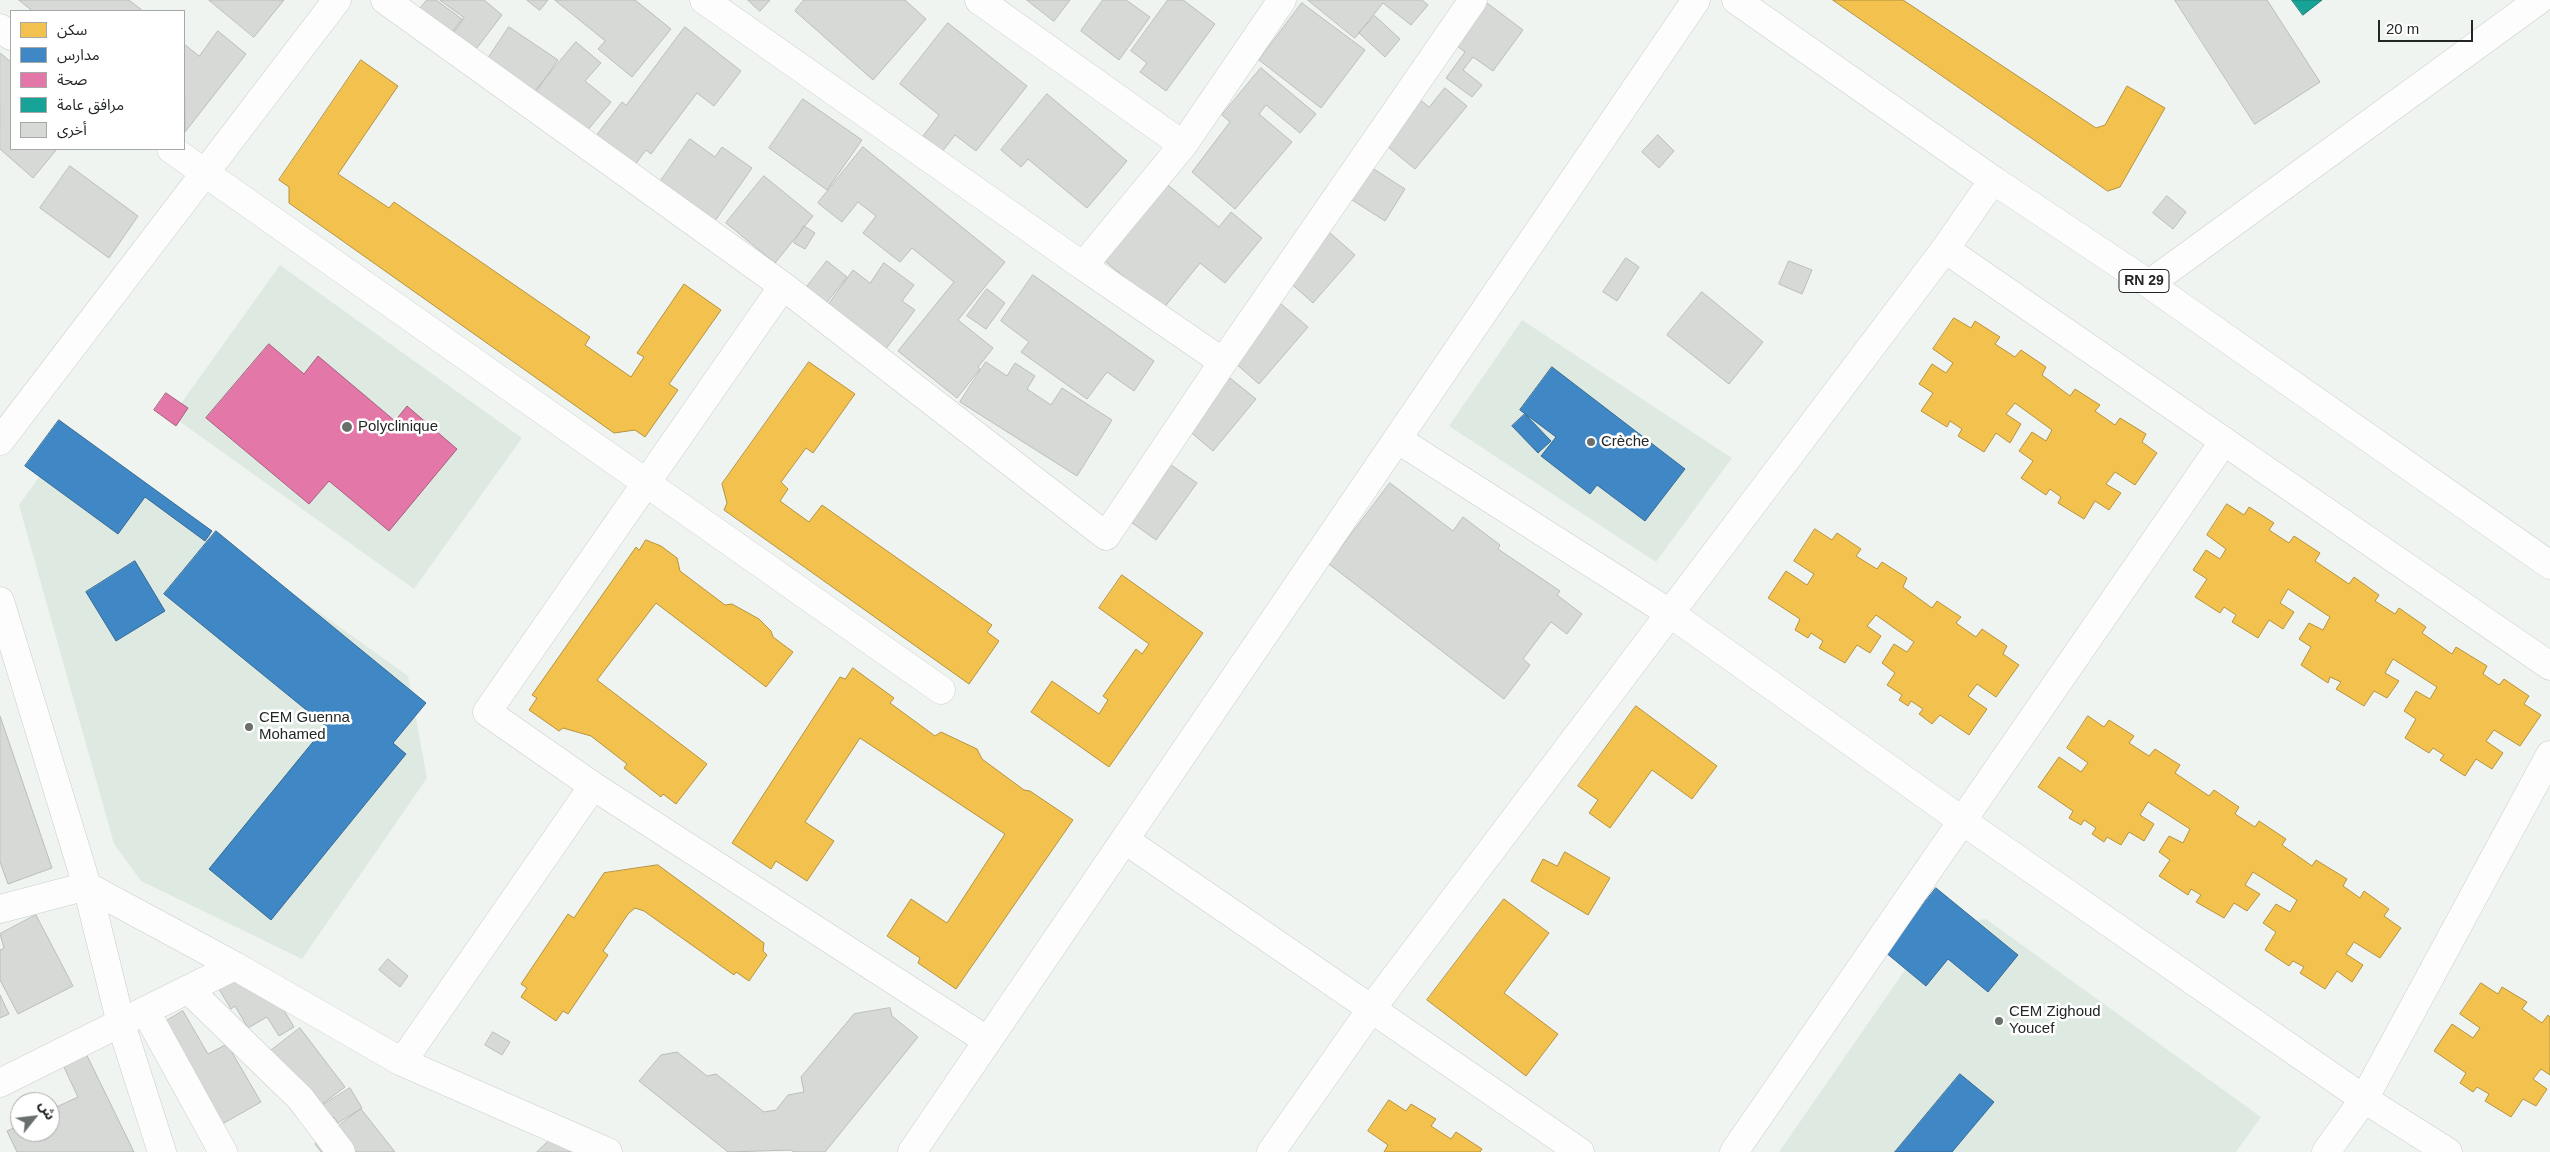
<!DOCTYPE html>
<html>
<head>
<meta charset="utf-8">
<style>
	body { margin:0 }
	#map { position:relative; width:2550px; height:1152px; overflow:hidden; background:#eff4f0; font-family:Helvetica,"Noto Sans Arabic",sans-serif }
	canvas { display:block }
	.legend { position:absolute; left:10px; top:10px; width:175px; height:140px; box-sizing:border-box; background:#fff; border:1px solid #a7a9a7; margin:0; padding:6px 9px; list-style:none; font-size:15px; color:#232724 }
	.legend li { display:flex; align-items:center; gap:10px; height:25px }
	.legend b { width:25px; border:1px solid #a7a9a7 }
	.north { position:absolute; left:10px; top:1092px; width:50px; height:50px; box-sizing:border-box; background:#fff; border:1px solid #a7a9a7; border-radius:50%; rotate:61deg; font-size:14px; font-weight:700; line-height:20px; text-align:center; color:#232724 }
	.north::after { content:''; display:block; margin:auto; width:18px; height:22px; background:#6a6f6b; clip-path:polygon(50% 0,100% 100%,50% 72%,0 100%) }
	.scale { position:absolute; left:2378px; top:20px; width:95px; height:22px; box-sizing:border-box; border:2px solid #232724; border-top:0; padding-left:6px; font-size:15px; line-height:18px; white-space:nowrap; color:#232724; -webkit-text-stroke:4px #fff; paint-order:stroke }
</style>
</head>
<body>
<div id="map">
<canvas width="2550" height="1152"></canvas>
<ul class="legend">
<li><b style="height:14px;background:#f2c14e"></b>سكن</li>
<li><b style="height:14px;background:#3f88c5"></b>مدارس</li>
<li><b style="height:14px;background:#e377a8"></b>صحة</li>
<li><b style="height:14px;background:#17a398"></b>مرافق عامة</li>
<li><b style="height:14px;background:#d6d9d6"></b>أخرى</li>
</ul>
<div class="north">ش</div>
<div class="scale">20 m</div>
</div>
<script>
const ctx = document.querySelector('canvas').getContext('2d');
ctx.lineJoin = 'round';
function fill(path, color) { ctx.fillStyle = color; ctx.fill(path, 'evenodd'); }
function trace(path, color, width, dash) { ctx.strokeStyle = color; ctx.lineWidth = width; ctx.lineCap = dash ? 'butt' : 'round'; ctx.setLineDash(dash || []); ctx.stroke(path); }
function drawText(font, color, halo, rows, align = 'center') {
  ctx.font = font + ' Helvetica,sans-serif'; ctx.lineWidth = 5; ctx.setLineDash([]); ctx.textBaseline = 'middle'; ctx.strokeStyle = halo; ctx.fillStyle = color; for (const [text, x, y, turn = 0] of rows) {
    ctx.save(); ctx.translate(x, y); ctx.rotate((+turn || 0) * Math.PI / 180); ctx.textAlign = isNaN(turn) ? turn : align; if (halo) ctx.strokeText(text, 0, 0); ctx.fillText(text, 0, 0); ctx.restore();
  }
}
fill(new Path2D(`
	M280,265l242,173 -108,151 -242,-173z
	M1522,320l210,138 -76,104 -207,-136z
	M70,434l338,242 19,102 -125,181 -161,-78 -27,-37 -95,-339z
	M1986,919l275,198 -25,35h-457l157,-227z`), '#deeae1');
const homes = new Path2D(`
	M1833,0h70l193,128 9,-3 22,-39 38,22 -45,79 -12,4z
	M361,60l37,26 -60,88 51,34 5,-6 196,135 -5,8 46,32 13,-20 -7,-4 47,-69 37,26 -52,74 9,6 -33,47 -10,-7 -21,3 -325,-230v-16l-10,-7z
	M1954,318l17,10 4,-7 25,16 -5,7 20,13 6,-7 25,17 -4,8 28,21 5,-7 25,16 -5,6 20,14 5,-7 26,16 -4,8 15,11 -22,32 -20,-13 -9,12 15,9 -12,17 -14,-9 -11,18 -26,-16 3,-6 -11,-8 -4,6 -25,-17 12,-17 -14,-10 13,-19 14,9 6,-11 -37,-27 -9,11 15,10 -11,19 -14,-10 -12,19 -26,-16 4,-7 -12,-8 -3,6 -26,-16 12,-18 -14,-9 13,-20 14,9 7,-10 -20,-14z
	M809,362l46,32 -42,59 -7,-5 -25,34 7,7 -8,12 29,21 13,-17 170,120 -5,7 12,9 -30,43 -245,-174 3,-7 -5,-19z
	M2227,504l17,11 5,-8 25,16 -5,7 20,13 5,-7 26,17 -5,8 34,23 5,-7 25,18 -4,6 20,13 4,-6 27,19 -4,6 30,21 4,-7 31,19 -4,8 16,11 5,-6 25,17 -5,8 17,11 -21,31 -26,-16 -8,11 17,12 -11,16 -16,-10 -11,17 -25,-16 4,-5 -11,-7 -4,5 -24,-15 11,-19 -12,-8 12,-20 14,8 7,-12 -44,-28 -8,14 14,8 -12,17 -13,-7 -10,15 -28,-17 5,-7 -11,-5 -2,6 -27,-18 10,-18 -12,-8 10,-16 14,7 7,-13 -42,-28 -8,14 14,9 -11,17 -14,-9 -11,18 -26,-16 4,-7 -12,-8 -4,6 -25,-16 12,-18 -14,-9 13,-20 14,9 6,-10 -19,-14z
	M1815,529l17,11 5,-7 24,16 -5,7 21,13 5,-7 25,16 -4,9 29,21 5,-7 24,16 -5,6 20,14 6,-8 25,17 -4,8 16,11 -23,32 -19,-13 -9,12 19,13 -18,26 -29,-20 -8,9 -13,-10 4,-5 -12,-8 -3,5 -9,-6 3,-5 -15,-10 8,-12 -13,-10 12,-19 13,8 7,-10 -38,-27 -9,11 14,10 -11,17 -13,-8 -12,18 -26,-15 4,-7 -12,-8 -3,5 -13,-8 5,-11 -32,-21 18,-27 21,14 7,-11 -20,-13z
	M646,540l15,6 16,12 3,13 45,34 7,-1 27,15 12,12 2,6 20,15 -27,35 -110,-84 -59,77 110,84 -31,40 -13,-10 -2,3 -37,-29 3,-4 -36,-28 -28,-8 -4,3 -30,-21 8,-12 -5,-3 104,-148 3,3z
	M1122,575l81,58 -94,134 -78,-55 21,-31 47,33 9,-14 -5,-4 33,-47 6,5 7,-10 -50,-36z
	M853,668l41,30 -4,5 45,33 6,-4 36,17 5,10 42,31 6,1 43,29 -117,169 -38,-26 2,-5 -33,-22 24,-37 36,24 58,-89 -145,-96 -55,84 29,19 -27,40 -31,-20 -5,8 -39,-26 108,-166 5,2z
	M1636,706l81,60 -25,33 -40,-29 -42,58 -21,-15 9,-13 -20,-14z
	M2088,716l16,11 5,-7 25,16 -5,7 20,13 6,-7 25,16 -5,8 34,23 5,-6 25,17 -4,7 20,13 4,-6 27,18 -4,6 30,21 4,-6 31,19 -4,7 17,12 4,-7 25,18 -5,7 17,12 -21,30 -26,-16 -8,12 17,11 -11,17 -15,-11 -12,18 -25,-16 4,-6 -11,-6 -4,5 -24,-16 11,-18 -13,-9 13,-19 14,8 7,-12 -44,-28 -8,13 15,9 -13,17 -13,-8 -10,15 -28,-16 5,-7 -10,-6 -3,6 -29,-19 11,-16 -11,-8 10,-16 14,7 7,-14 -42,-27 -8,13 14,9 -10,17 -15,-9 -8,13 -14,-8 -3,5 -12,-8 4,-6 -12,-8 -3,5 -12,-7 4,-7 -35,-24 21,-30 22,15 7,-9 -21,-15z
	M1565,852l45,26 -22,37 -57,-34 12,-22 14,7z
	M658,865l106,78 -1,8 4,4 -18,26 -13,-9 -2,3 -90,-64 -9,-3 -7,6 -25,37 5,4 -40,59 -5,-3 -7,10 -35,-24 6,-9 -6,-4 47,-70 6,4 30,-45z
	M1504,899l45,34 -45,60 54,41 -32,42 -99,-76z
	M2481,983l17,11 4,-7 25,15 -5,7 20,14 6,-8 2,2v58l-9,-6 -8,10 14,10 -11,17 -13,-7 -12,18 -26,-16 4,-7 -12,-7 -4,5 -13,-9 6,-10 -32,-22 18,-27 21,14 7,-10 -20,-14z
	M1389,1100l17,11 5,-7 25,15 -5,7 20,13 5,-7 26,17 -2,3h-96l4,-7 -20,-14z`);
fill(homes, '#f2c14e');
trace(homes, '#b49341', 1);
const schools = new Path2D(`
	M1552,367l133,102 -40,52 -48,-36 -7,9 -49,-38 15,-19 -36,-27z
	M1525,414l26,27 -13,12 -26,-27z
	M59,420l153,111 -7,10 -60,-44 -27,37 -93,-68z
	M216,531l210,172 -33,40 13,11 -135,166 -62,-51 117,-143 -162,-132z
	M135,561l30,50 -49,30 -30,-49z
	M1936,888l82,67 -30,37 -40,-33 -22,27 -41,-34z
	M1960,1074l34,28 -42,50h-57z`);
fill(schools, '#3f88c5');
trace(schools, '#376b95', 1);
const health = new Path2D(`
	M269,344l35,30 14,-18 77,65 12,-15 50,43 -68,82 -60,-50 -20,23 -103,-86z
	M166,393l22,15 -12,18 -22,-16z`);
fill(health, '#e377a8');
trace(health, '#a95f80', 1);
const public = new Path2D(`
	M2292,0h30l-19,15z`);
fill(public, '#17a398');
trace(public, '#1b7e75', 1);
const building = new Path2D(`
	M19,0h110l14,11h-110z
	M209,0h75l-30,37z
	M427,0h9l26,19 -12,16 -32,-24z
	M440,0h44l18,15 -29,38 -22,-17 13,-18z
	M527,0h21l-8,10z
	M555,0h80l36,29 -39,48 -34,-28 7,-8z
	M748,0h22l-10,11z
	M804,0h101l21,19 -53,61 -78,-69z
	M1027,0h43l-16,21z
	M1103,0h23l24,17 -31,43 -38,-29z
	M1168,0h15l32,24 -49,67 -26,-19 7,-9 -16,-12z
	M1308,0h114l6,5 -17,20 -28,-22 -28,35z
	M1483,0l40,30 -30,41 -20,-14 -10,13 19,15 -10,12 -26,-19 19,-26 -17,-13z
	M2175,0h92l53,82 -65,42z
	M1302,3l63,47 -44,58 -62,-48z
	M1375,16l25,23 -15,18 -26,-24z
	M948,23l79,63 -51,65 -21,-16 -13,17 -19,-16 16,-21 -39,-31z
	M509,27l49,33 -25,36 -48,-33z
	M685,27l56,44 -27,35 -17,-13 -46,61 -5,-4 -15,20 -39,-29 30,-39 4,3z
	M218,31l28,23 -61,78 -1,-88 15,12z
	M576,42l25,21 -16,18 26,21 -29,35 -50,-42z
	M0,53l11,9v87h46l-24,29 -33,-29z
	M1261,68l55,46 -16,19 -34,-28 -7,9 33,28 -57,67 -43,-37 38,-50 -8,-7z
	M1445,88l22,18 -52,63 -44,-36 36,-44 22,18z
	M1047,94l80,67 -40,47 -59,-49 -7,8 -20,-17z
	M803,99l59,41 -35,50 -58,-42z
	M1658,135l16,16 -15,17 -17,-16z
	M690,139l25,18 7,-10 30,21 -42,60 -55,-39z
	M863,147l142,115 -47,58 35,28 -15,19 2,2 -23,29 -59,-47 56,-69 -42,-34 -12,14 -37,-29 13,-17 -18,-14 -16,20 -24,-19z
	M1355,157l50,32 -20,32 -50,-32z
	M70,166l68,50 -29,42 -69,-50z
	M764,176l49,40 -38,47 -49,-40z
	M1163,181l56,46 12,-15 31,26 -37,45 -25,-20 -37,46 -63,-52z
	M2167,196l19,16 -13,17 -20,-16z
	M1320,224l35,31 -42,48 -35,-31z
	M804,226l11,7 -10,16 -11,-6z
	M1626,258l13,9 -22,34 -14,-9z
	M827,261l20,16 -24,30 -20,-15z
	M1789,261l23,9 -10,24 -23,-10z
	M884,263l30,22 -12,16 13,9 -30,40 -58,-44 26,-36 17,13z
	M1033,275l121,86 -20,30 -27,-19 -20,27 -66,-47 8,-10 -28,-21z
	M987,289l18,14 -19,26 -19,-13z
	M1266,291l42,36 -49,57 -42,-37z
	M1702,292l61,50 -34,42 -62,-49z
	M986,362l21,14 8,-13 20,13 -8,13 24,16 11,-17 50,32 -35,56 -117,-74z
	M1215,366l41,33 -43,52 -40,-34z
	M1158,456l39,27 -41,57 -39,-28z
	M1390,483l63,48 10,-14 37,28 -2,4 62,42 -3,4 25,19 -15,20 -16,-12 -28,37 7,6 -26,34 -175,-135z
	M0,716l52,152 -44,16 -8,-22z
	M36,915l37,71 -55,28 -18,-34v-30l4,-2 -4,-14z
	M388,959l20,17 -8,11 -21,-17z
	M257,966l37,61 -15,9 -12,-19 -19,11 -13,-22 -4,3 -12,-20z
	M0,995l9,19 -9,4z
	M890,1008l2,8 26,21 -93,115h-32l-2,-2 -63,2 -89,-71 22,-26 16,-3 30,24 9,-2 48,38 12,-2 12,-15 16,-3 -3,-15 53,-63z
	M183,1011l25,43 19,-10 34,58 -44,25 -59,-101z
	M300,1028l45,59 -45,34 -45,-58z
	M75,1031l59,121h-117l-10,-21 13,-6v7h30v-22l28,-13 -15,-32z
	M493,1032l17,10 -8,13 -17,-10z
	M350,1088l12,20 -24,15 -4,-6 -16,10 -9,-13z
	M361,1109l34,43h-74l-6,-8z
	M555,1135l17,17h-35z`);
fill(building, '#d6d9d6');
trace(building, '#babdba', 1);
const minor = new Path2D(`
	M385,0l398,286 323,250 117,-174 -140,-96
	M704,0l379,266 100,-121
	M979,0l204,145 99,-145
	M0,28l11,8
	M171,149l770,541
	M1945,249l605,417
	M783,286l-296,426 106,74 395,255
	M1223,362l250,-362
	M1397,439l274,175 290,206 403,279 84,53
	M0,441l337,-441
	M0,601l87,285 34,138 41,128
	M1125,840l455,312
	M0,909l87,-23 148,80 167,96 206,90
	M189,990l111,108 41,54
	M146,1012l77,140
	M402,1062l191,-276
	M0,1083l235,-117
	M912,1152l784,-1152
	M1271,1152l101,-144 573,-759 48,-69
	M1734,1152l490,-711
	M2326,1152l38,-53 186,-344`);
const secondary = new Path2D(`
	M2149,284l390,-284`);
const primary = new Path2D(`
	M1736,0l257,180 156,104 401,281`);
trace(minor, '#cacecb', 29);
trace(secondary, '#cacecb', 29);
trace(primary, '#cacecb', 29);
trace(minor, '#fdfdfd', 28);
trace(secondary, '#fdfdfd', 28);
trace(primary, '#fdfdfd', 28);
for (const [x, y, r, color] of [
	[347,427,6,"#6a6f6b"],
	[1591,442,5,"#6a6f6b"],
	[249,727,5,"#6a6f6b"],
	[1999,1021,5,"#6a6f6b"]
]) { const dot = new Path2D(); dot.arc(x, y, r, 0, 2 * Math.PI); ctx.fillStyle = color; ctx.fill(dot); trace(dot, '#fff', 2); }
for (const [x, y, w] of [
	[2144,281,50]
]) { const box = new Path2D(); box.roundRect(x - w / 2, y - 11.5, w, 23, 4); ctx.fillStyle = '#fff'; ctx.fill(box); trace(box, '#232724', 1); }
drawText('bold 14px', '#232724', null, [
	["RN 29",2144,281]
]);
drawText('15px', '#232724', '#fff', [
	["Polyclinique",358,427],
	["Crèche",1601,442],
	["CEM Guenna",259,718],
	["Mohamed",259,735],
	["CEM Zighoud",2009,1012],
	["Youcef",2009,1029]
], 'left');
</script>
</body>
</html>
